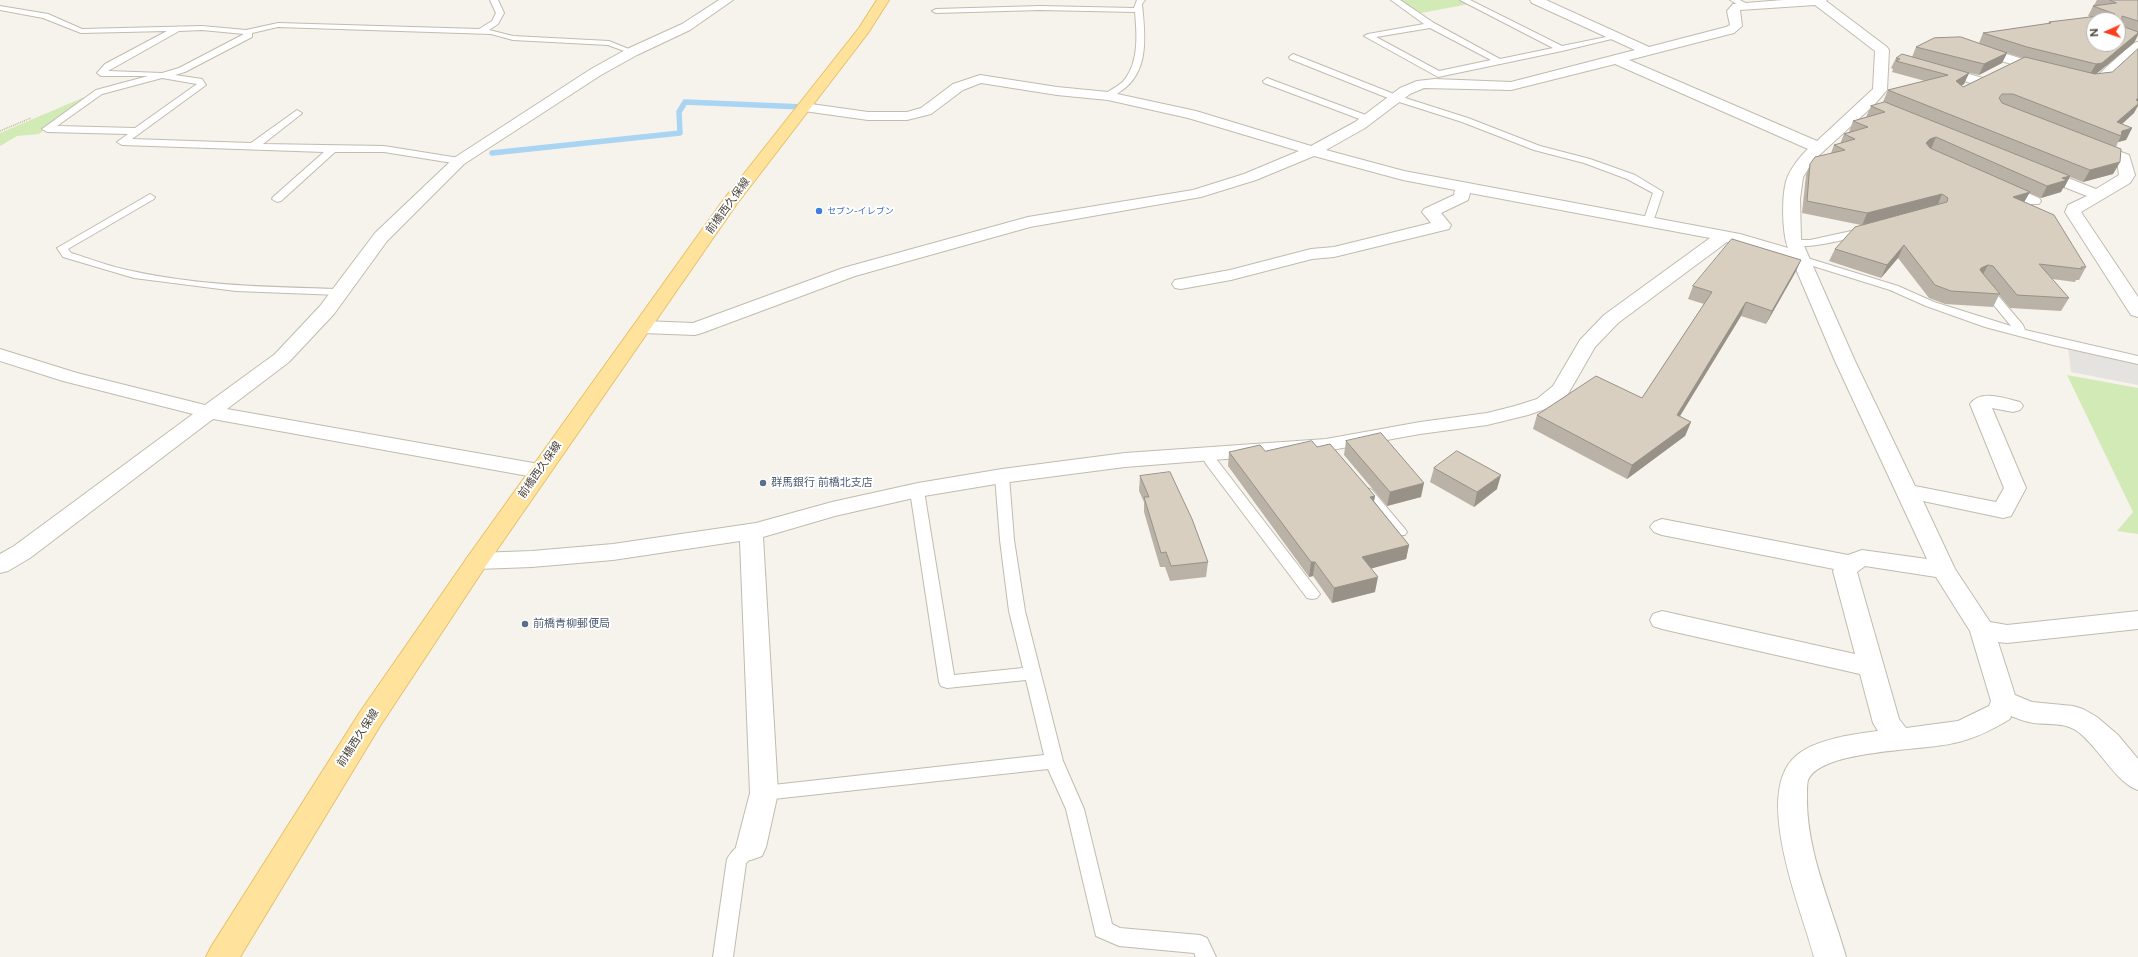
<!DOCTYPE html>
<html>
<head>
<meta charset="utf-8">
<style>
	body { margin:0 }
	#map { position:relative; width:2138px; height:957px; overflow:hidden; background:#f6f3ec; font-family:Figtree,sans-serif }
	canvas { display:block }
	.north { position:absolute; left:2086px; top:12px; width:40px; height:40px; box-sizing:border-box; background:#fff; border:1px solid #b7b4b0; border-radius:50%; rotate:267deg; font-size:11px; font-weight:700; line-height:16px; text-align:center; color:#4b4439 }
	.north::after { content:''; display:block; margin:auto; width:14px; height:18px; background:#fc3f1d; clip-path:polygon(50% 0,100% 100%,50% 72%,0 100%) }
</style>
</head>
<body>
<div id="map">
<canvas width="2138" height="957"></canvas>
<div class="north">N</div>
</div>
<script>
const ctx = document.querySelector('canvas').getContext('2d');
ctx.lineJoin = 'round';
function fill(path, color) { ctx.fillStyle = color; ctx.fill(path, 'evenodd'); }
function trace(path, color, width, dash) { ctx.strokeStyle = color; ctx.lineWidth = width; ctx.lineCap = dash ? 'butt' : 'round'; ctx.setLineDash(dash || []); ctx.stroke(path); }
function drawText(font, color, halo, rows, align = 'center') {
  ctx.font = font + ' Figtree,"Noto Sans JP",sans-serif'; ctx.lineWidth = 4; ctx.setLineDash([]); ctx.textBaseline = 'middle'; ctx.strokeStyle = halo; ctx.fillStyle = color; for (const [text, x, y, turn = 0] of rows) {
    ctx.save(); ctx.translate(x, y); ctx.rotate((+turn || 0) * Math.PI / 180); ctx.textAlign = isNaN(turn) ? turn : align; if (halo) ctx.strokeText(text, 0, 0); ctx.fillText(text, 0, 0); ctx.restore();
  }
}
fill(new Path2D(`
	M1399,0h62l8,4 -48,9z
	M87,96l-48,38 -22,2 -17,10v-13z
	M2067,375l71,13v146l-21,-3 16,-19z`), '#d2eab5');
fill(new Path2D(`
	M2068,346l70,15v24l-67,-13z`), '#e5e3e0');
trace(new Path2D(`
	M492,153l188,-20 -1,-21 6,-10 119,5`), '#a9d4f2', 5.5);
const lane = new Path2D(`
	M490,0h8l6,13 -6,11 -9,6 24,6 96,5 27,11 -4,2 -24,-9 -95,-5 -22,-6 -213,-7 -26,6v4l-67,35 -10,3 27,4 4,6 -74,54 119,4 46,-33 5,3 -2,2 -37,29 121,2 75,12 5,3 -5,3 -75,-12h-49l-54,49 -4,1 -5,-3 1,-2 51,-45 -202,-7 -5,-3 11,-8 -81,-2 -5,-3 54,-39 52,-14h-47l-4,-3 8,-9 62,-33 -86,2 -38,-15 -43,-8v-4l48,8 34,15 120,-3 44,4 32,-7 201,6 13,-8 4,-8zM202,30l42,4 -65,34 -17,5 -54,-2 71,-40zM162,78l35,6 -62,44 -78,-2 45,-32z
	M1137,0h8l-3,4c3,30 8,68 -21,87 -4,3 -8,6 -13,8l-4,-3 1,-2c6,-5 15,-8 20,-15 14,-18 12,-45 10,-67l-95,-2 -104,3 -4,-2 4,-2 104,-3 94,2z
	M1391,0h9l34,23 66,36 53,-11 -93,-48h10l92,46 54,-11 4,2 -58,14 -124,26 -74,-41 4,-2 56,-10zM1430,28l61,32 -52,11 -63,-34z
	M1730,0h10l11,6 -7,2z
	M1293,54l106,42 69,22 72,28 50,13 45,16 28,17 -10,30 -5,3 -5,-3 10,-29 -26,-14 -43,-16 -50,-13 -72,-28 -69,-22 -103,-41 -1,-2z
	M1267,78l104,39 2,2 -5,3 -3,-1 -101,-38 -1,-2z
	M150,194l5,3 -1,2 -86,50 3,4c20,6 40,14 61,18 67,15 139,16 207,18l6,3 -6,3 -103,-4 -102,-13 -71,-21 -6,-9z
	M1865,228l4,1 1,2 -1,2c-13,4 -71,20 -79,10l5,-3h15z
	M1801,256l97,30 36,16 77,24 -32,-39 6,-3 4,1 34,40 2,5 113,26v8l-85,-19 -68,-18 -59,-21 -36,-16 -93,-29 -2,-2z
	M1208,450l5,1 4,9 100,130 3,4 -3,4 -5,1 -5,-1 -101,-134 -5,-10z
	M1002,472l5,1 2,3 5,64 11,71 38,150 21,48 28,115 8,4 80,7 7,3 9,19h-20l-2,-4 -75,-7 -23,-10 -30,-127 -18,-40 -284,31 -6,-2 -3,-5 3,-5 6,-2 280,-31 -18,-75 -79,8 -6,-2 -2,-4 -29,-191 2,-3h10l2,3 30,184 69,-7 -14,-57 -9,-71 -5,-64 2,-3z
	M1367,488l5,2 33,39 2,3 -2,3h-10l-33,-39 -2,-3 2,-3z
	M751,839l7,2 2,6 -2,6 -12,10 -13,94h-20l14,-98c5,-9 14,-17 24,-20z`);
const street = new Path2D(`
	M719,0h14l-43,30 -53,25 -36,20 -137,89 -77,77 -53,73 -45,48 -62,47 312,55 8,2 3,5 -3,5 -8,2 -326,-59 -183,139 -22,13 -8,2v-19l14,-8 179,-132 -130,-33 -63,-20v-12l77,24 128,32 70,-51 45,-48 55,-73 79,-75 137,-89 36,-20 55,-25z
	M1530,0h16l103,47 77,-20 4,-2 -3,-14 6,-7 50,-4h44l-1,1 61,46 2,3 -2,40 -13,15 -59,54 -12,18 -3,22 1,40 54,122 60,125 81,16 8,-14 -34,-84c10,-15 35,-6 50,-2l3,4 -3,4 -7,2 -21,-4 34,80 -15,28 -8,2 -80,-17 32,68 35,53 17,3 131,-14v18l-131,14 -9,-1 17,53 17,7 41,4 10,3 14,8 21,18 20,24v31c-22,-7 -40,-44 -61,-59 -14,-10 -32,-5 -48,-9 -6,-1 -12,-4 -18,-6l-1,3c-18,11 -36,20 -56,24 -31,8 -132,6 -146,37 -1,4 -1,9 -1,12 -2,58 24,111 39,165h-32c-12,-47 -63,-165 -17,-202 19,-16 57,-21 81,-24l-5,-8 -13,-49 -198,-45 -9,-3 -3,-6 3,-6 9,-3 193,43 -22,-83 1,-2 -172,-34 -8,-3 -4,-5 4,-5 8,-3 186,36 14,-5 65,9 -92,-198 -42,-99 -11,-5 -55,-15 -109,81 -23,24 -27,47 -17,13 -23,8 -41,10 -67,9 -94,17 -201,16 -123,16 -84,14 -83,19 -72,21 15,256 -12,54 -4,9 -11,4 -11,-4 -4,-9 14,-54 -10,-252 -127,19 -81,7 -55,2 -8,-2 -4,-6 4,-6 8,-2 55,-2 81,-7 143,-21 76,-21 86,-19 84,-14 123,-16 201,-14 94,-17 67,-9 28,-7 22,-7 16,-13 27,-46 24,-25 106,-77 -240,-45 -2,7 -27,13 10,12 -2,4 -115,28 -22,2 -81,21 -50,9 -6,-1 -3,-4 3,-4 55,-10 81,-21 23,-2 97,-24 -9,-11 2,-3 30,-14 1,-5 -52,-10 -89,-24 -58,24 -55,17 -171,30 -175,49 -153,57 -7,2 -52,-2 -7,-2 -2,-4 2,-4 7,-2 50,2 150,-55 185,-51 165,-27 51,-16 55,-23 -111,-33 -80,-18 -51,-5 -76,-12 -18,7 -32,24 -24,6h-39l-64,-9 -5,-1 -2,-3 2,-3 5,-1 64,9h39l14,-4 32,-24 27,-9 77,12 51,5 88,19 115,35 44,-24 45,-34 17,-7 18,-2 76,3 124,-32 -103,-47zM1815,5l60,46 -2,38 -56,52 -188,-81 105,-27 8,-7 -2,-16zM1615,64l193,85c-7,6 -16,18 -20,27 -7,15 -6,57 0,72l-48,-14 -336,-63 -78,-21 39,-22 45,-34 14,-6 87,2zM1865,566l71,11 34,54 21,70 -2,5 -31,15 -52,7 -7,-9 -42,-147z
	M2138,42v11l-32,29 -24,1 -7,-4 7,-4h16l35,-32z
	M1976,45l74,22 2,3 -7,4 -74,-22 -1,-3 1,-3z
	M1938,65l48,14 2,3 -7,4 -48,-14 -2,-3z
	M2093,141l36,14 6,20 -5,8 -49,29 57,85v20l-7,-2 -66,-103 3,-7 19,-9 -54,-21 -2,-3 2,-3h12l51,20 23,-14 -2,-15 -29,-12 -2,-3 2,-3z
	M1999,180l40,18 2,3 -2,3h-12l-34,-16 -2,-3 2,-3z`);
const primary = new Path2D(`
	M877,0h12l-21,33 -132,172 -251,362 -105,159 -140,231h-34l5,-10 149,-235 109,-157 255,-356 135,-171z`);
trace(lane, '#c2bbae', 2);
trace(street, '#c2bbae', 2);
trace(primary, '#e6c16a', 2);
trace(new Path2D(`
	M0,131l31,-13`), '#c4b79f', 1.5, [1, 1]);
fill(lane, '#fff');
fill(street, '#fff');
fill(primary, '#ffe39c');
fill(new Path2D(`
	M2097,0h41v35l-4,8 -38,31h-3l41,39 -12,11 10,4 -6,12 -8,2 -2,5 4,15 -7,12 -30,8 -13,-5 -6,11h-1l-2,4 -20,6 -12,-5 -5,9 62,65 -7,13h-3l-1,2 -23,-3 17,19 -8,13 -51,-3 -11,-13 -6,12 -48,-3 -16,-6 -31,-40 -17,20 -52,-17 6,-12 26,-24 -59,-12 4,-38 4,-11 21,-11 3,-8 6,-1 4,-10 5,-2 4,-11 13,-4 5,-11 18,-2 -6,-2 5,-12 37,-9 -33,-9 1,-3 -2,-1 5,-10 16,-1 4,-10 63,-4 4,-10 65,-9 1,-2 42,-5 -3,-1 5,-10 1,-1zM2007,53l16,5 -60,29 -2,-1 3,-2 5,-11 10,2 23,-12z
	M1801,260l-6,13 -29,51 -25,-8 -61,100 11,6 -6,14 -58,43 -94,-50 4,-14 105,-17 62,-94 -16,-5 5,-13z
	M1346,441l75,56 -34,9 -43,-51z
	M1265,451l110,45 -1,5 35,44 -3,14 -35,9 4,24 -43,11 -19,-27 -4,1 -81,-111 1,-14z
	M1434,468l63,21 -23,18 -44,-25z
	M1140,476l68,86 -2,15 -36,4 -5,-14h-5l-16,-55v-10l-5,-11z`), '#bab2a6');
fill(new Path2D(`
	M2138,33v2l-4,8 -38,31h-6l6,-10z
	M2007,53l-5,10 -23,12 5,-11z
	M1969,73l-5,11 -13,9 5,-12z
	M2138,98v8l-4,7 -22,20 5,-11z
	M2132,128l-6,12 -8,2 3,-6 1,-5z
	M1936,137l-5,12 -5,-6 4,-4z
	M2120,162l-7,12 -30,8 7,-12z
	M2070,176l-6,12h-1l-2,4 -20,6 6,-12 15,-8z
	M2030,192l-7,12 -10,-7z
	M1942,194l-5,13 -75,19 5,-13z
	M1904,245l-6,13 -17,20 6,-13z
	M1801,260l-6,13 -29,51 6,-13z
	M1988,265l-7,13 -7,3 7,-13z
	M1746,302l-5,14 -69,113 5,-14z
	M1691,422l-6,14 -58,43 5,-14z
	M1501,475l-4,14 -23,18 3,-15z
	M1424,483l-3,14 -34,9 3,-14z
	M1375,496l-3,14 -2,-13z
	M1409,545l-3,14 -47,13 3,-15z
	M1311,562h4l-2,14 -4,1z
	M1378,577l-3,15 -43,11 2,-15z`), '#979187');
const building = new Path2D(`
	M2110,0h28v21l-16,-5v10l16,6v1l-36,30 -6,1 -69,-17 -44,-14 68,-10 -2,-1 66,-8 -22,-8 23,-3zM2094,20h24v24h-24z
	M1961,37l46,16 -23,11 -68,-17 18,-9z
	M2138,49v49l-2,2 2,1v3l-21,18 15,6 -10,3 -1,5 -108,-42h-11l-3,4 3,5 119,46 -1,13 -30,8 -202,-80 60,-15 -52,-14 4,-2 -4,-1 6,-4 67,19 -13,8 7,6 62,-30 70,17 17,-2z
	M1885,102l185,74 -8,2 5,2 -20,6 -111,-49 -6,2 -4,4 4,5 100,44 -17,5 41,18 32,52h-5l1,2 -43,-5 30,34 -52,-3 -24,-29 -5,-1 -7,3 -1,2 20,24 -49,-3 -16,-6 -31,-40 -17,20 -52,-16 20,-22 92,-25 1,-4 -6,-4 -75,19 -60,-12 3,-37 5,-7 30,-7 -11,-5 21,-6 -11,-5 24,-7 -15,-6 32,-9 -14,-6z
	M1732,239l69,21 -29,51 -26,-9 -69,113 14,7 -59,43 -95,-50 59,-39 46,22 70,-106 -19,-6z
	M1381,433l43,50 -34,9 -44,-51z
	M1312,441l5,6 13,-3 45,52 -5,1 39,48 -47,12 16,20 -44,11 -19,-26h-4l-82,-110 31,-7 5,6z
	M1457,451l44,24 -24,17 -43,-24z
	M1170,472l22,47 16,43 -37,4 -5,-14 -5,1 -17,-56h5l-9,-21z`);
fill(building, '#d8cfc1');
trace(building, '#979187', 1);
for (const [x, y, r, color] of [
	[819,211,4,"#3f7fe0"],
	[763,483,4,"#5c6f8a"],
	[525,624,4,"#5c6f8a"]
]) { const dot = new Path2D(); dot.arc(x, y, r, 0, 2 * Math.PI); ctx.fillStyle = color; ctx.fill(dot); trace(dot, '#fff', 1.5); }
drawText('9px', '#366cbe', '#fff', [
	["セブン-イレブン",827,211]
], 'left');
drawText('11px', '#4b4439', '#fff', [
	["前橋西久保線",728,206,-54],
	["前橋西久保線",540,470,-55],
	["前橋西久保線",358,738,-57]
]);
drawText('11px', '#4e5e75', '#fff', [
	["群馬銀行 前橋北支店",771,483],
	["前橋青柳郵便局",533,624]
], 'left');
</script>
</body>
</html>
